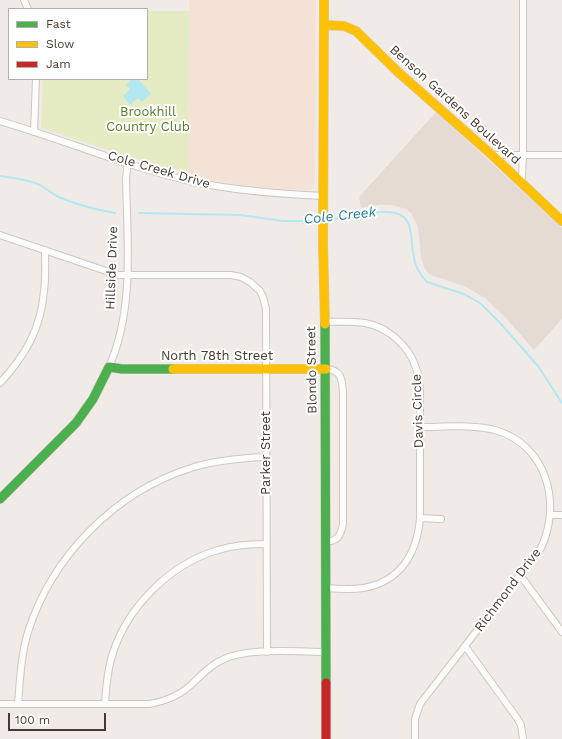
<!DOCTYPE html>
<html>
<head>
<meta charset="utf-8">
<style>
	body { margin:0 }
	#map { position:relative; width:562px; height:739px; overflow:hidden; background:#f0ebe6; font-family:"Work Sans",sans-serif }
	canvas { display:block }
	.legend { position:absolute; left:8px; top:8px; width:140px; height:72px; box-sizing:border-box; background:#fff; border:1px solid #b5b0ad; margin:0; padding:5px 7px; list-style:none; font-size:12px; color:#463a33 }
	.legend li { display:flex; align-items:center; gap:8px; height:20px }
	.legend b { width:20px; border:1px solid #b5b0ad }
	.scale { position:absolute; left:8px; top:713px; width:98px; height:18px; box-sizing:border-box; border:2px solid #463a33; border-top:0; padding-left:5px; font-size:12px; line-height:14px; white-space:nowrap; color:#463a33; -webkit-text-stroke:3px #fff; paint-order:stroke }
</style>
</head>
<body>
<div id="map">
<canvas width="562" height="739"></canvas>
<ul class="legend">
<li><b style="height:5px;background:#4caf50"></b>Fast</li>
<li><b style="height:5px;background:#ffc107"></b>Slow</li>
<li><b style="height:5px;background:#c62828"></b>Jam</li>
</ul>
<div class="scale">100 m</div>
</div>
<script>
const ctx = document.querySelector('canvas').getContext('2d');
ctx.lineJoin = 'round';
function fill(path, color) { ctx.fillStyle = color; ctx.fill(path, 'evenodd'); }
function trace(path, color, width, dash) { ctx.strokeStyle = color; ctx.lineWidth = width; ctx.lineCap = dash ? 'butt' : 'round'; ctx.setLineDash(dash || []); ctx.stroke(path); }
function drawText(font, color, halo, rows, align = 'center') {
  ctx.font = font + ' "Work Sans",sans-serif'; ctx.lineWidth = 4; ctx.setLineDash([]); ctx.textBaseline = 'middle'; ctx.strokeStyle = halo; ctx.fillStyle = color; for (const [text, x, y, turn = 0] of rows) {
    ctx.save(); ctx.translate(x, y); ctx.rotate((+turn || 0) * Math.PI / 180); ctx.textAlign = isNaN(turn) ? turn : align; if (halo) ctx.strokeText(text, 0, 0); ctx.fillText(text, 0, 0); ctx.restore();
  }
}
fill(new Path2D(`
	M436,112l126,116v91l-28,31 -28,-32 -21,-20 -19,-11 -35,-12 -3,-2 -4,-6 -3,-10 -3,-30 -7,-14 -5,-4 -14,-4h-14l-17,3 -2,-11z`), '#e5dbd3');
fill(new Path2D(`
	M189,0h127l-1,180 -1,6 -4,4h-20l-49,-5 -30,-5 -23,-7z`), '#f4e2d7');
fill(new Path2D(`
	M147,11h42l-1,162 -64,-18 -83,-27 2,-49h104z`), '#e5ecc3');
fill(new Path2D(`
	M132,79h6l13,15 -9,8 -4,-4 -8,7 -7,-9 7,-7 -4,-4z`), '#b3e7f2');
trace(new Path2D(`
	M0,176c13,2 27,3 40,9 7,4 13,10 21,13 17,7 37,12 54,15
	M139,213l101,2 43,6h38
	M325,220c21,-1 41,-9 61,-8 28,0 24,20 27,40 1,11 6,22 14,30l37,12 16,9 20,20 38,43 24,37`), '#b3e7f2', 2);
const street = new Path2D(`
	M24,0l4,9
	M0,121c65,19 128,46 194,61 43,9 86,12 130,14
	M34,132l2,-53
	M492,155h70
	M521,182l1,-7 1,-20v-155
	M0,235l118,40h113l10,2 9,5 10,9 3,6 3,12 1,343
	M324,322c14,0 27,-1 41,1 23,4 44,23 51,45 3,7 3,15 4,22v128c-3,36 -20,64 -57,70 -12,2 -25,1 -37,0
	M109,367c26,-59 18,-127 17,-190l2,-14
	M326,369c15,1 16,9 17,23v132c-2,11 -5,17 -17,18
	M0,383c25,-27 41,-54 44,-92 2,-14 1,-27 1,-41
	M552,515h10
	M420,518l21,1
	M520,575l42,57
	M465,646l52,72 4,7 2,14
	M0,704h149c18,-3 32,-9 44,-21 9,-8 17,-18 29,-23 25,-13 75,-8 104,-8
	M18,704c2,-24 3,-49 10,-72 24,-76 87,-140 163,-164 24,-8 50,-10 75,-11
	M105,704c1,-16 2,-32 7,-48 14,-48 58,-92 106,-106 16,-5 32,-6 48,-6
	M415,739v-20l5,-15 121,-156c21,-45 6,-103 -46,-118 -22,-6 -52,-3 -75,-3`);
const fast = new Path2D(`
	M325,324l1,359
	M0,499l76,-76 17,-24 16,-32 13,2h51`);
const slow = new Path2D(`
	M324,0l-1,244 2,80
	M324,25l20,1 12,5 42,41 94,83 70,66
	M173,369h153`);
const jam = new Path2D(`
	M326,683v56`);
trace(street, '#ccc7c2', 8);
trace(fast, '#d1c8be', 10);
trace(slow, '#d1c8be', 10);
trace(jam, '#d1c8be', 10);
trace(street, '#fdfcfb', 6);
trace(fast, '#4caf50', 9);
trace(slow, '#ffc107', 9);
trace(jam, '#c62828', 9);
drawText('13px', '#463a33', '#fff', [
	["Benson Gardens Boulevard",455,105,42],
	["Cole Creek Drive",159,170,16],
	["Hillside Drive",112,268,-88],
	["North 78th Street",217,356],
	["Blondo Street",312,370,-91],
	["Davis Circle",418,411,-92],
	["Parker Street",266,453,-90],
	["Richmond Drive",508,590,-53]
]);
drawText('13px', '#577c21', '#fff', [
	["Brookhill",148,112],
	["Country Club",148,127]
]);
drawText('italic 14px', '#1f7f99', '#fff', [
	["Cole Creek",340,216,-6]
]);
</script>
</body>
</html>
